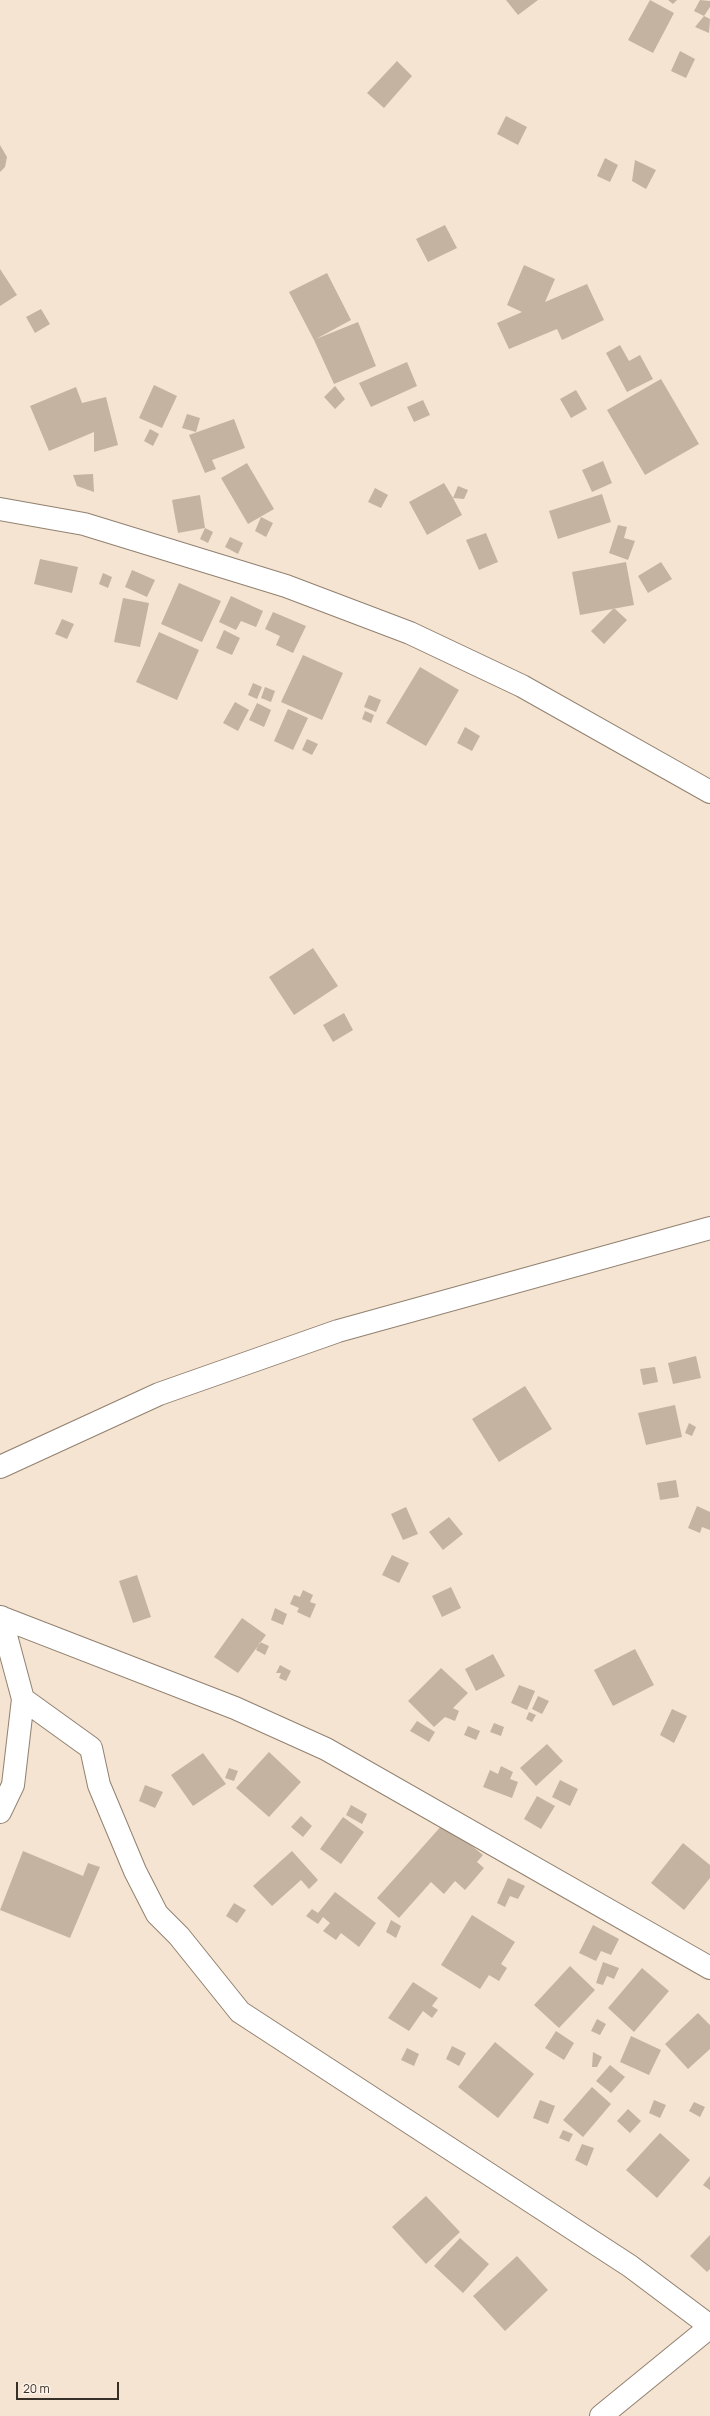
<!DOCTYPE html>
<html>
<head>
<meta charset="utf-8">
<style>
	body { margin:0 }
	#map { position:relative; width:710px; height:2416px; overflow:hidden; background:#f5e4d1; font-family:Manrope,sans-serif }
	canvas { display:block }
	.scale { position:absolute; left:16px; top:2382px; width:103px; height:18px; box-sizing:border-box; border:2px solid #373029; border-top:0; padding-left:5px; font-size:12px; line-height:14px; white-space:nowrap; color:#373029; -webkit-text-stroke:3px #fdf2e7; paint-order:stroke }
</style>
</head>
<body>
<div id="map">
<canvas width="710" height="2416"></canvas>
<div class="scale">20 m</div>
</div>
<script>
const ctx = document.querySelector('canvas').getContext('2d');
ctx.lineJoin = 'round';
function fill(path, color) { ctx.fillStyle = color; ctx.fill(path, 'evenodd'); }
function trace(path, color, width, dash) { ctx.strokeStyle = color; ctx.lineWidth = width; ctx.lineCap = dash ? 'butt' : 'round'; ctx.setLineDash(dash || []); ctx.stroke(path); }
fill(new Path2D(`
	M506,0h32l-20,15z
	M650,0l24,13 -21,40 -25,-13z
	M668,0h9l-4,4z
	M700,0l10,1v6l-6,9 -10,-5z
	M704,16l6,3 -1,14 -14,-6z
	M680,51l15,8 -9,19 -15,-7z
	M397,61l15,15 -28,32 -17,-15z
	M506,116l21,11 -9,18 -21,-11z
	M0,145l7,12 -2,10 -5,5z
	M605,158l13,7 -8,17 -13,-6z
	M635,160l21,10 -10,19 -14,-8z
	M445,225l12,23 -29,14 -12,-23z
	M524,265l31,14 -10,23 42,-18 17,36 -42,20 -5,-11 -48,20 -12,-26 25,-11 -15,-7z
	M0,269l17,26 -17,11z
	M327,273l24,47 -35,19 42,-17 18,44 -42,18 -20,-44 -25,-48z
	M41,309l9,15 -15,9 -9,-16z
	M620,345l9,16 11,-6 13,24 -26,13 -21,-39z
	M407,362l10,24 -46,21 -12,-24z
	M661,379l38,65 -54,31 -38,-65z
	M154,385l23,11 -15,32 -23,-10z
	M335,386l10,13 -10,10 -11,-12z
	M76,387l6,16 24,-6 12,48 -24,7v-20l-45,19 -19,-45z
	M576,390l11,19 -16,9 -11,-19z
	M423,400l7,15 -16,7 -7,-15z
	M187,414l13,4 -4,14 -14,-4z
	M234,419l11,29 -33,12 4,9 -11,4 -16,-38z
	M150,429l9,5 -6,12 -9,-5z
	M603,461l9,22 -20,9 -10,-22z
	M247,463l27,46 -26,15 -27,-46z
	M93,474l1,18 -17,-6 -4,-11z
	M444,483l9,15 5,-12 10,4 -4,9 -11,-1 9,17 -35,20 -18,-33z
	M375,488l13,7 -7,13 -13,-6z
	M602,494l9,28 -53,17 -9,-28z
	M200,495l5,33 -27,5 -6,-33z
	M261,517l12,6 -7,14 -11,-6z
	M618,525l9,2 -3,11 11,3 -7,19 -19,-7z
	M205,528l8,4 -5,11 -8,-4z
	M486,533l12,29 -19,8 -13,-30z
	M230,537l13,6 -5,11 -13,-7z
	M40,559l38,8 -6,26 -38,-9z
	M626,562l8,43 -54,10 -8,-43z
	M661,562l11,17 -24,14 -10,-17z
	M132,570l23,10 -8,17 -22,-10z
	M103,573l9,4 -4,11 -9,-4z
	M179,583l42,18 -19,41 -41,-18z
	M231,596l32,15 -7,16 -15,-6 -5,9 -17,-8z
	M123,598l26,5 -9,44 -26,-5z
	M614,608l13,12 -23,24 -13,-13z
	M273,612l33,14 -13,27 -17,-8 4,-9 -15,-7z
	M62,619l12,5 -7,15 -12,-5z
	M224,630l16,8 -8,17 -16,-7z
	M159,632l40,18 -22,50 -41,-18z
	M303,655l40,18 -21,47 -41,-18z
	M420,667l39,23 -33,56 -40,-23z
	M253,683l9,4 -5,12 -9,-4z
	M265,687l10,4 -4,11 -10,-4z
	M369,695l12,5 -5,12 -12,-5z
	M235,702l14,8 -11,21 -15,-8z
	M257,703l14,7 -7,17 -15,-7z
	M288,709l20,9 -15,32 -19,-9z
	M365,711l9,4 -3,8 -9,-4z
	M465,727l15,9 -8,15 -15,-8z
	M307,739l11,5 -6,11 -10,-5z
	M313,948l25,38 -44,29 -25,-38z
	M344,1013l9,17 -20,12 -10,-17z
	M696,1356l5,22 -28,6 -5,-21z
	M655,1367l3,15 -15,3 -3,-16z
	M525,1386l27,43 -53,33 -27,-43z
	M675,1405l7,32 -36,8 -8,-32z
	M689,1423l7,4 -4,9 -7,-3z
	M676,1480l3,17 -19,3 -3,-17z
	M697,1506l13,6v18l-8,-3 -2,6 -12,-5z
	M406,1507l12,27 -15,6 -12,-26z
	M449,1517l14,17 -20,16 -14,-18z
	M392,1555l17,8 -10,20 -17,-8z
	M137,1575l14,42 -18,6 -14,-42z
	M451,1587l10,21 -19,9 -10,-21z
	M303,1590l10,5 -3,7 6,2 -6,14 -13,-6 2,-4 -9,-4 4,-9 6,2z
	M275,1608l12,6 -4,11 -12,-5z
	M242,1618l24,17 -28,38 -24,-16z
	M260,1642l9,4 -4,9 -9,-5z
	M635,1649l19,36 -41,21 -19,-36z
	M493,1654l12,22 -29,15 -11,-22z
	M280,1665l11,6 -5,10 -7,-3 2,-5h-5z
	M441,1668l27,25 -15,15 6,3 -4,10 -10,-4 -11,10 -26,-26z
	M519,1685l16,6 -8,19 -16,-7z
	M538,1696l11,5 -7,13 -10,-5z
	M672,1709l15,7 -13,27 -14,-8z
	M529,1712l7,3 -4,7 -6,-3z
	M417,1721l18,11 -6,10 -19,-11z
	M494,1723l10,4 -3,9 -11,-4z
	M468,1726l12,5 -4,9 -12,-5z
	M547,1744l16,17 -27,25 -16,-18z
	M269,1752l32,30 -32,35 -33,-29z
	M203,1753l23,31 -33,22 -22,-31z
	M501,1766l12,6 -3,7 8,3 -6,16 -29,-11 7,-17 8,4z
	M229,1768l9,3 -4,10 -9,-3z
	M560,1780l18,9 -8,17 -18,-9z
	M145,1785l18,7 -8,16 -16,-7z
	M537,1796l18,10 -14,23 -17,-10z
	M351,1805l16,9 -5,10 -16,-9z
	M301,1816l11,10 -9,11 -12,-10z
	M343,1817l21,15 -23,32 -21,-15z
	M444,1823l39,32 -6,7 7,6 -19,22 -10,-9 -11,13 -13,-12 -32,36 -22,-20z
	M683,1843l27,22v13l-26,32 -33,-27z
	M23,1851l60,25 5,-13 12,4 -30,71 -70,-28z
	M292,1851l26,29 -9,9 -8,-9 -29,26 -19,-20z
	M508,1878l17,8 -7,13 -8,-3 -5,11 -8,-4z
	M335,1892l41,31 -17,24 -18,-14 -5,7 -13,-9 7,-8 -7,-6 -5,7 -12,-8 6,-7 6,4z
	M234,1903l12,7 -9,13 -11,-7z
	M472,1915l43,27 -14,22 6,4 -8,13 -10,-6 -9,14 -39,-24z
	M391,1920l10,6 -5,12 -10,-6z
	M593,1925l26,14 -8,16 -10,-4 -5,10 -17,-8z
	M603,1962l16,6 -5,11 -7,-3 -4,9 -7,-2z
	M570,1966l25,24 -36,38 -25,-23z
	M642,1968l27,23 -35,41 -26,-24z
	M413,1982l25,16 -6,8 6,4 -6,8 -9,-7 -14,20 -21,-13z
	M698,2013l12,12v24l-22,20 -23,-25z
	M597,2019l9,5 -6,11 -9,-4z
	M556,2031l18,12 -10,17 -19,-12z
	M631,2036l30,14 -12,25 -29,-13z
	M495,2042l39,32 -36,44 -40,-31z
	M452,2046l14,7 -7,13 -13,-7z
	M407,2048l12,6 -5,12 -13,-6z
	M593,2052l9,5 -5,10h-5z
	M610,2065l15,12 -14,16 -15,-12z
	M592,2087l19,17 -28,33 -20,-17z
	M540,2100l15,6 -7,18 -15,-6z
	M654,2100l12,5 -6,13 -11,-5z
	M694,2102l11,5 -5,10 -11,-6z
	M628,2109l13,12 -11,12 -13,-12z
	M563,2130l10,4 -4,8 -10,-4z
	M660,2133l30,27 -33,38 -31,-28z
	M582,2144l12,4 -7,18 -12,-6z
	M710,2176v14l-7,-5z
	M426,2196l34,36 -34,32 -34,-37z
	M710,2235v34l-3,3 -17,-16z
	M460,2238l29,26 -26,29 -29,-27z
	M517,2256l31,34 -43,41 -32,-35z`), '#c3b3a0');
const minor = new Path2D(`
	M0,509l84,15 202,62 124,47 112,53 188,106
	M0,1467l159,-73 179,-63 372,-103
	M0,1617l235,91 91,41 384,219
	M1,1617l22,82 68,49 8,37 36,86 22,43 22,22 61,76 390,254 80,60
	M0,1812l13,-27 10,-86
	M601,2416l109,-89`);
trace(minor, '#918170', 24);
trace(minor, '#fff', 22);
</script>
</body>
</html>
